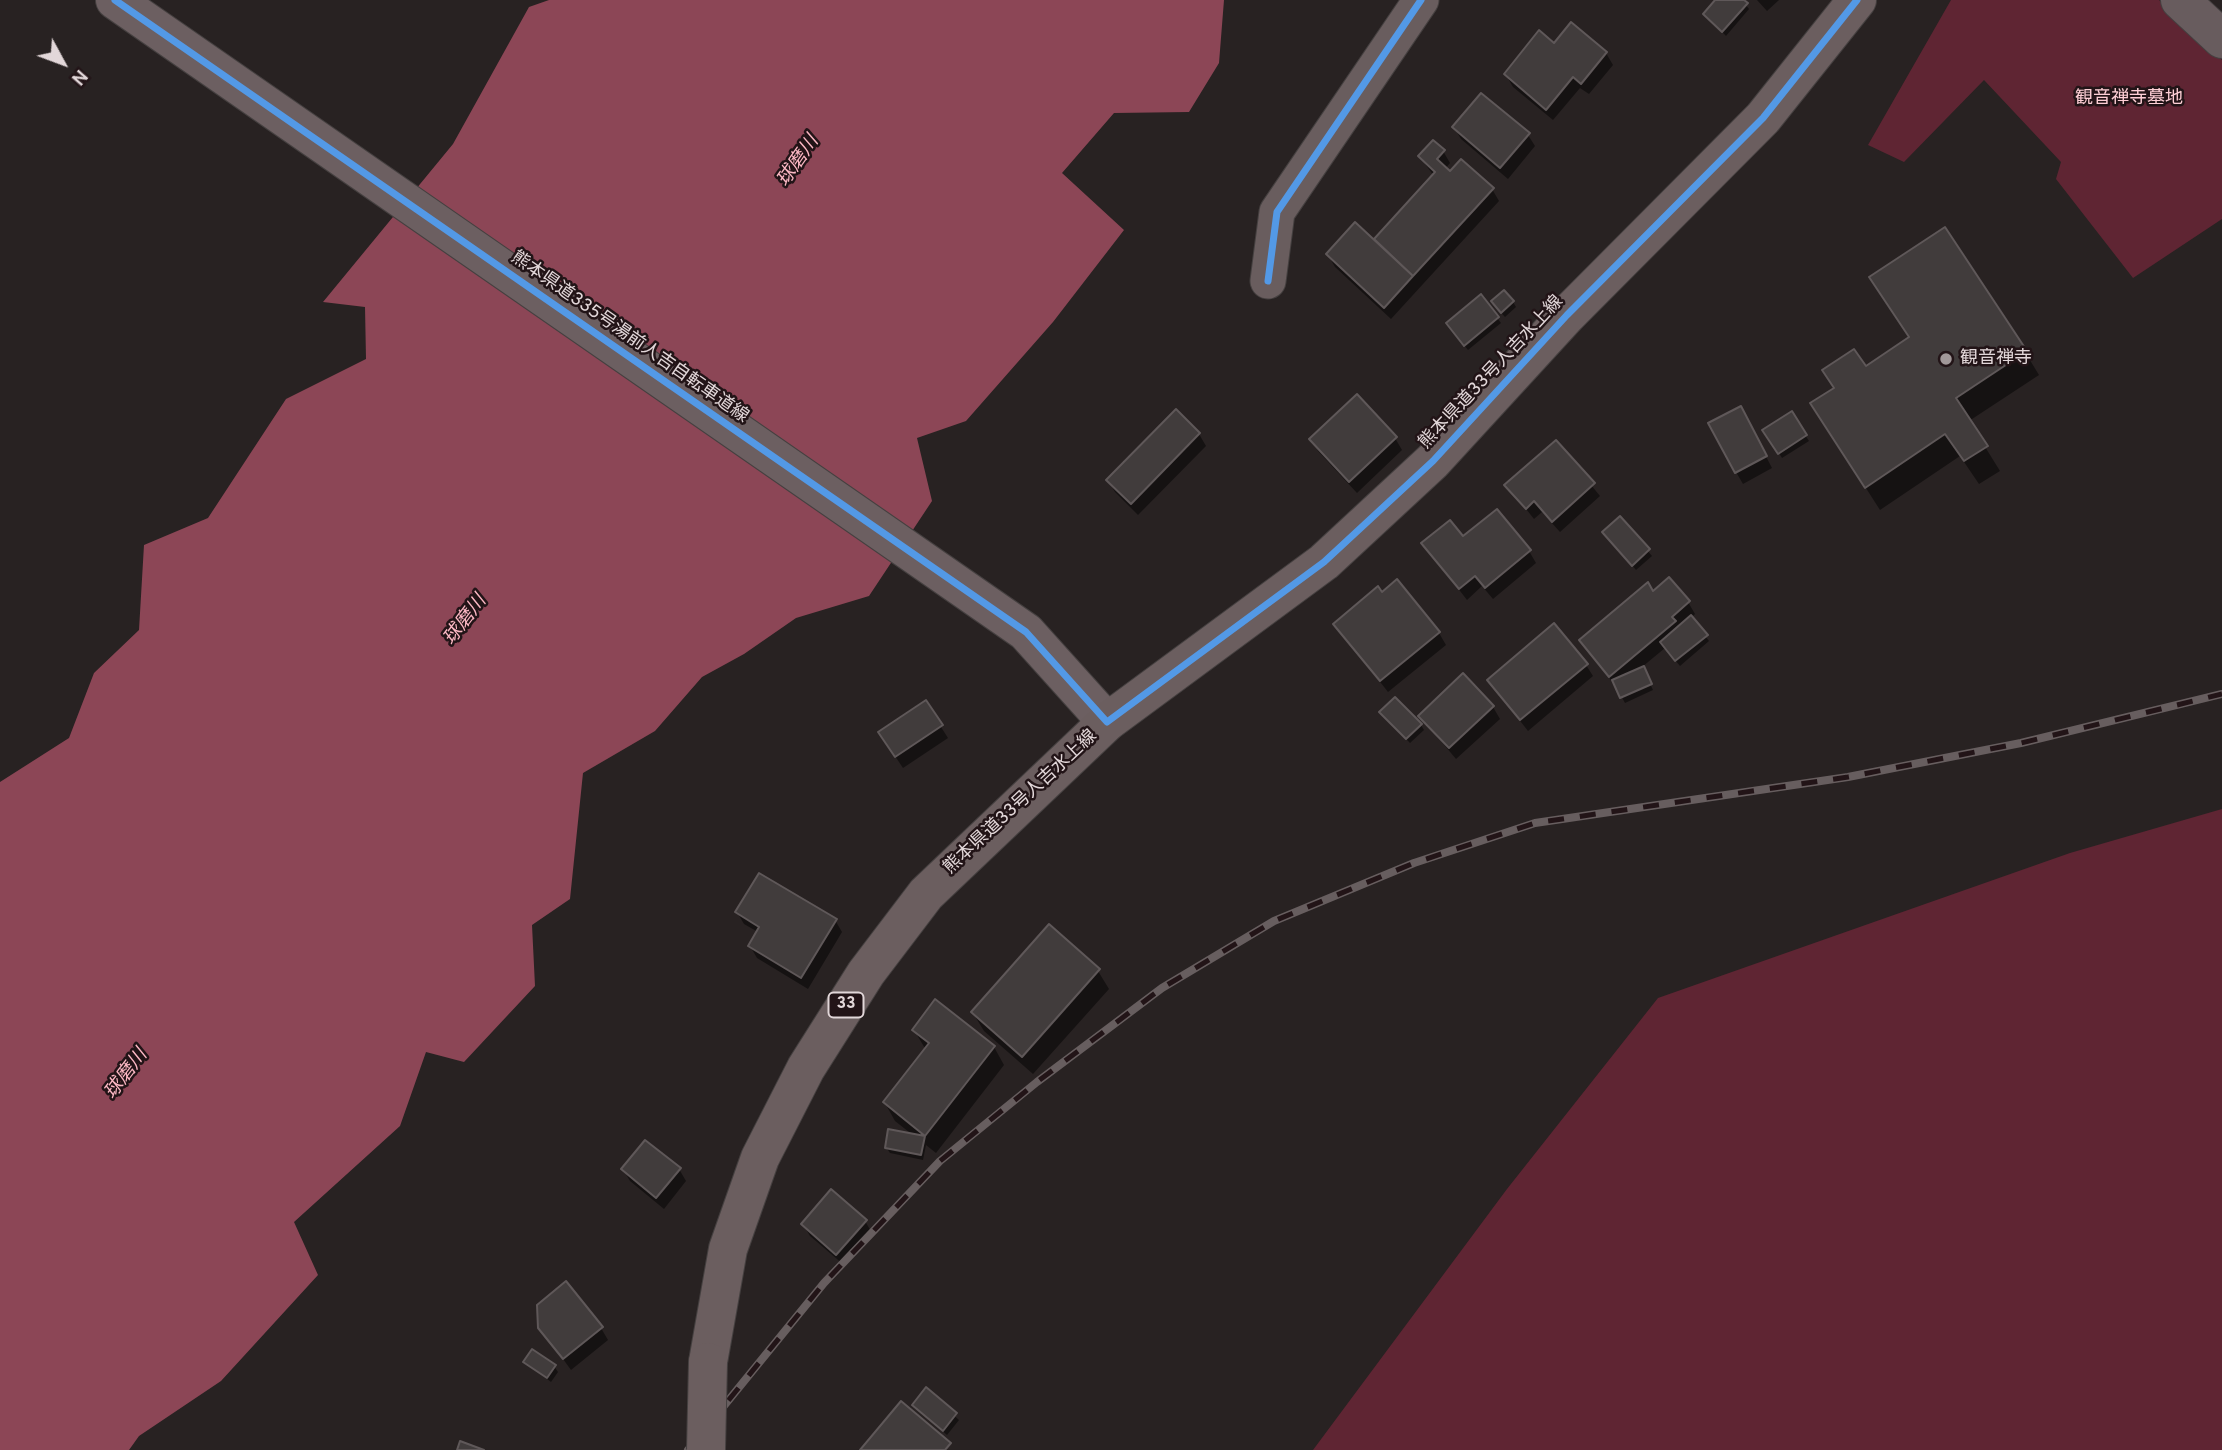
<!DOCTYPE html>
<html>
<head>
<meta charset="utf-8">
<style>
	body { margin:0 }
	#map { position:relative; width:2222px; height:1450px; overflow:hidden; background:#282222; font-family:Overpass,sans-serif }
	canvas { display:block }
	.north { position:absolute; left:28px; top:28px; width:70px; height:70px; -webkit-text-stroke:5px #221417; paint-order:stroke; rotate:131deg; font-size:19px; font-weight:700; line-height:28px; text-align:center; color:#e2d7d9 }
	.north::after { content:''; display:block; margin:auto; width:24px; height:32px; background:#e2d7d9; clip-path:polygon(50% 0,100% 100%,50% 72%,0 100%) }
</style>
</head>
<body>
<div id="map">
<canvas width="2222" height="1450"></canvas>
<div class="north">N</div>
</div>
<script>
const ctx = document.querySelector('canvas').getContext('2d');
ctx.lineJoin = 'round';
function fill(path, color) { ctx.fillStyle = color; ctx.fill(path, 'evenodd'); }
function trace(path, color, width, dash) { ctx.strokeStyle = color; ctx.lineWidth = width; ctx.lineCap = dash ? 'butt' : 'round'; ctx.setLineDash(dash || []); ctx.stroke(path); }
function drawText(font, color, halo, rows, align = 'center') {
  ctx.font = font + ' Overpass,"Noto Sans JP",sans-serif'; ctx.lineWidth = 5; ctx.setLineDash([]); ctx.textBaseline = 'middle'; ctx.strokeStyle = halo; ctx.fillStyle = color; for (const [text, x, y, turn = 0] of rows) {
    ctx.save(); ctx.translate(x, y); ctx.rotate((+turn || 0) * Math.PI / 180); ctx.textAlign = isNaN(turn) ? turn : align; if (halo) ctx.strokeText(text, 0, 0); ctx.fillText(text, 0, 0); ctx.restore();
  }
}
fill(new Path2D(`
	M1951,0h208l63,60v159l-89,59 -77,-99 5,-17 -77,-82 -80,82 -36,-17z
	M2222,809v641h-909l194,-261 151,-191 412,-145z`), '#5f2533');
fill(new Path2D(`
	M549,0h675l-5,63 -30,49 -75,1 -52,60 62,57 -71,92 -87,99 -49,17 15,63 -63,95 -73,22 -52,36 -42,23 -47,54 -72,42 -13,126 -38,26 3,61 -71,76 -38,-10 -26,74 -106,96 24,53 -97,106 -82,55 -10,14h-129v-668l69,-44 25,-65 45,-43 5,-85 64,-27 78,-119 80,-40 -1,-52 -42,-5 130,-158 76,-137z`), '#8c4656');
fill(new Path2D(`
	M1718,0h24l7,9 -23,27 -21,-22z
	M1757,0h22l-12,11z
	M1555,45l51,8 7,12 -24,29 -9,-6 -27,32 -40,-33 -7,-12z
	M1454,127l74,8 7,11 -27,33 -47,-40z
	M1443,151l7,12 -5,6 47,20 7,12 -108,118 -56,-52 -7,-12 46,-13 60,-66 -14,-19z
	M1481,297l20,26 -33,27 -17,-21z
	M1885,301l140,51 14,23 -70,46 31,50 -21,13 -19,-28 -80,54 -68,-106 98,-65z
	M1513,302l3,5 -11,10 -9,-10z
	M1176,412l23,22 7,12 -68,69 -23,-23 -7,-12z
	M1791,413l18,28 -27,17 -17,-28z
	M1747,420l25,48 -29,16 -7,-12z
	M1395,438l7,12 -45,43 -39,-42 -7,-12z
	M1556,442l44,54 -40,36 -18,-20 -8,7 -27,-34z
	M1620,518l32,38 -16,14 -32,-38z
	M1463,539l66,12 7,12 -43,36 -11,-13 -15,14 -43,-56z
	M1653,593l35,9 7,12 -4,4 18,23 -29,25 -15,-18 -23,19 11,23 -28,13 -8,-15 -36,-48z
	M1382,594l57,39 7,12 -58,47 -53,-68z
	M1586,665l7,11 -65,55 -39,-50z
	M925,702l23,36 -45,30 -16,-24z
	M1493,707l7,12 -44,40 -36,-43z
	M1385,717l36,8 3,5 -14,13z
	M737,912l98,8 7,12 -34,57 -51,-31 -7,-12 8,-14 -14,-8z
	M1098,971l11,18 -76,85 -49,-43 -11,-18z
	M914,1030l80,17 10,18 -68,88 -10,-8 -3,15 -33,-7 -4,-6 28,-11 -19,-15 -10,-18 41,-53z
	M623,1169h56l7,12 -22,28 -34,-28z
	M865,1221l7,12 -28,32 -34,-29 -7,-12z
	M540,1327l61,1 7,12 -37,30z
	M526,1362l28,4 4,6 -7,10z
	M926,1390l33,30 -12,15 -33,-30z`), '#0007');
const building = new Path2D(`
	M1715,0h29l4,3 -26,29 -19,-18z
	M1571,22l36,30 -26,32 -8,-7 -27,33 -42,-36 35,-44 15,13z
	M1481,93l49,40 -30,35 -48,-41z
	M1433,140l12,10 -8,9 13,12 11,-12 33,29 -81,88 -39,-37 61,-67 -17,-16z
	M1355,222l58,54 -29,32 -58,-54z
	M1945,227l82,124 -71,47 32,48 -24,15 -19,-27 -80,54 -55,-85 24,-15 -12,-18 32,-21 12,17 43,-29 -40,-60z
	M1504,290l10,11 -13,12 -10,-12z
	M1481,294l18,23 -35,29 -18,-23z
	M1357,394l40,43 -48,45 -40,-43z
	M1741,406l26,50 -32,17 -27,-50z
	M1176,409l24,24 -69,71 -25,-24z
	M1792,411l15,24 -29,19 -16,-24z
	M1556,440l39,43 -43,39 -18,-21 -8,8 -22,-24z
	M1497,509l34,41 -46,38 -10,-12 -16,13 -38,-46 29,-23 13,16z
	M1620,516l30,33 -18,17 -30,-34z
	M1669,577l21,24 -18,16 4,4 -67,56 -30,-37 69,-58 5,9z
	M1397,579l43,53 -60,49 -47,-57 45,-38 4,6z
	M1691,615l17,20 -33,26 -15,-19z
	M1554,623l34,41 -68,56 -33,-40z
	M1644,666l8,18 -32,14 -8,-18z
	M1463,673l31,33 -45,42 -31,-32z
	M1395,697l27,27 -16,15 -27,-27z
	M926,700l17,25 -48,32 -17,-25z
	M759,873l78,46 -36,59 -53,-32 11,-19 -24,-15z
	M1049,924l51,45 -78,88 -51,-45z
	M935,999l60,47 -70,90 -42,-34 46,-59 -17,-13z
	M888,1129l37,7 -4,19 -36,-7z
	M645,1140l36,28 -25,30 -35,-29z
	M831,1189l36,31 -31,35 -35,-31z
	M566,1281l37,46 -40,32 -25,-31 -1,-23z
	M532,1349l24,16 -9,13 -24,-16z
	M926,1387l31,26 -14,18 -31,-26z
	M901,1401l50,42 -6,7h-85z
	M460,1441l24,9h-27z`);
fill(building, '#413c3c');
trace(building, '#5f5859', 2);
const minor = new Path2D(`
	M1268,281l9,-69 144,-212`);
const secondary = new Path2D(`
	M115,0l911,632 81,90`);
const primary = new Path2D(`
	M708,1362l20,-113 32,-91 46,-90 60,-95 60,-79 181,-172 217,-160 109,-101 134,-146 196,-197 94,-118`);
const trunk = new Path2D(`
	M2180,0l42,39`);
trace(minor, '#454040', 37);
trace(secondary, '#454040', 40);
trace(primary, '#454040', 40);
trace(trunk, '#454040', 40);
trace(minor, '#695d5e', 35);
trace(secondary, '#6c5f61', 38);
trace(primary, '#6b5e5f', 38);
trace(trunk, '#685c5e', 38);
const rail = new Path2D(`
	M688,1450l136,-167 116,-122 97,-79 125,-94 112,-67 140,-58 121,-40 313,-46 173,-34 201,-49`);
trace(rail, '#675e5f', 8);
trace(rail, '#221417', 5, [16]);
const primaryBridge = new Path2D(`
	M706,1450l2,-88`);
trace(primaryBridge, '#454040', 40, []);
trace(primaryBridge, '#6b5e5f', 38);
trace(new Path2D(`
	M115,0l911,632 81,90 217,-160 109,-101 134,-146 196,-197 94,-118
	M1268,281l9,-69 144,-212`), '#5399e6', 7);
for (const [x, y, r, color] of [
	[1946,359,7,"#a19899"]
]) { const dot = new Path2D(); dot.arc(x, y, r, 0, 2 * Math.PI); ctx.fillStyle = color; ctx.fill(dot); trace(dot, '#221417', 2.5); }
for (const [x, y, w] of [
	[846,1005,35]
]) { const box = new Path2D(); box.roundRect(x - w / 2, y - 12.5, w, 25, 5); ctx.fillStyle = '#221417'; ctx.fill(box); trace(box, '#e2d7d9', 2); }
drawText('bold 16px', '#e2d7d9', null, [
	["33",846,1005]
]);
drawText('18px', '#fecfd6', '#221417', [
	["観音禅寺墓地",2129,99]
]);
drawText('18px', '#e2d7d9', '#221417', [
	["熊本県道335号湯前人吉自転車道線",629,338,35],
	["熊本県道33号人吉水上線",1492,373,-47],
	["熊本県道33号人吉水上線",1021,803,-43]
]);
drawText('18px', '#e2d7d9', '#221417', [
	["観音禅寺",1960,359]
], 'left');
drawText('italic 19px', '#fcb8c4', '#221417', [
	["球磨川",799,162,-55],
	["球磨川",466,621,-53],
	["球磨川",127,1075,-53]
]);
</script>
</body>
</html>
